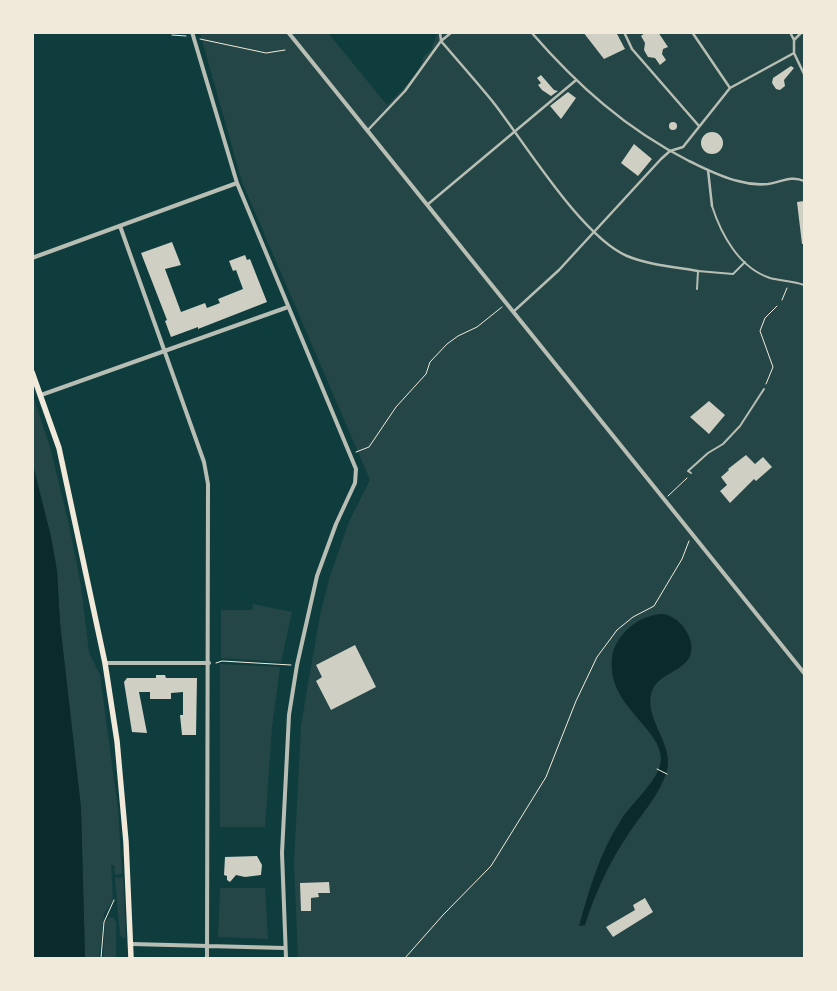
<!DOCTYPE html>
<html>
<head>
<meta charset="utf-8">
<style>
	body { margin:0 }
	#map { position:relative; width:837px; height:991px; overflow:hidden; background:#0f3d3e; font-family:Lato,sans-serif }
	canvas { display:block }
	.frame { position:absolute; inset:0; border:34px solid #f1e9da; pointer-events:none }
</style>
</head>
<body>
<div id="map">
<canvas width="837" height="991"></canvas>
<div class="frame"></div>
</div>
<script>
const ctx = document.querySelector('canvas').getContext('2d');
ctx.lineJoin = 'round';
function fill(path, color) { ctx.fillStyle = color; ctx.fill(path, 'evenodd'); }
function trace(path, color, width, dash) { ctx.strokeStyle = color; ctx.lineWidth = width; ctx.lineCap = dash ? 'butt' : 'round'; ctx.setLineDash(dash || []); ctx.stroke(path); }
fill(new Path2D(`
	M200,33h128l59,72c10,-10 37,-35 36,-48l8,-7 6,-17h367v925h-506l-4,-95 7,-138 19,-110 10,-39 19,-54 21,-42 -128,-298z
	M32,393l18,54 19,78 12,61 8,66 11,23 18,135 4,64 -7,1 -1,-10h-3l2,35 -9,14 -5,44h-14l-4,-150 -21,-185 -3,-52 -6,-34 -18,-74z
	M253,604l39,8 -11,50 -60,-4v-48h31z
	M220,664l60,3 -8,60 -7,100h-45z
	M123,877l3,60 -3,1 -3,-3 -5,-57z
	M220,888h45l3,51 -50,-2z
	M109,917l4,1 3,5v35h-13l2,-36z`), '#244646');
fill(new Path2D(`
	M32,463l19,74 6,34 3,52 21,185 4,150h-52z
	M660,614c20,-1 41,30 27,47 -11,13 -31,14 -36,33 -6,26 23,50 16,77 -8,25 -24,41 -38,62 -19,28 -34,60 -44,92l-6,1c10,-36 21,-74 42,-106 10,-17 41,-42 40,-62 -1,-28 -45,-49 -49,-87 -1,-13 0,-22 8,-33 10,-14 24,-22 40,-24z`), '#0a2a2b');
fill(new Path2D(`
	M583,32h33l9,17 -21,10z
	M646,32h12l10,15 -5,2 -1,5 4,6 -6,5 -5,-7 -7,-1 -4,-7 1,-7 -4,-7z
	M791,66l3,2 -10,12 1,6 -5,4 -4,-1 -4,-6 1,-5z
	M541,75l13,15 4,1 -7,5 -9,-6 -4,-5 3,-2 -4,-5z
	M568,92l8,6 -15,21 -11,-13z
	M669 126a4 4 0 1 1 8 0a4 4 0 1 1-8 0Z
	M701 143a11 11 0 1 1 22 0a11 11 0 1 1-22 0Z
	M634,144l18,15 -14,17 -17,-13z
	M804,201v43h-2l-5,-42z
	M172,242l9,23 -16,4 16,43 24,-9 2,5 13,-5 -2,-4 25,-10 -7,-19 -3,1 -4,-10 16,-6 2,5 3,-1 17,43 -69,27v-2l-27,10 -6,-16 2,-1 -26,-67z
	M709,401l16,14 -16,19 -19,-17z
	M746,455l9,9 8,-7 9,10 -16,14 -2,-2 -24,24 -10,-12 7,-6 -6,-8 8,-7 -1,-1z
	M355,645l21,42 -45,23 -15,-29 6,-4 -6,-12z
	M156,675h9l1,3h31l-1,57h-14l-2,-20h3v-23l-12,1v6h-21v-7h-11l8,41 -15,-1 -8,-50 3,-4h29z
	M257,856l5,9 -1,10 -16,2 -9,-2 -6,7 -3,-2v-4l-3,-1 1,-18z
	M329,882l1,11h-12l1,4 -8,1v13h-10l-1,-28z
	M645,898l8,14 -40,25 -7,-10 29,-17 -2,-5z`), '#cfcfc3');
trace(new Path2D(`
	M172,35l14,1
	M200,39l66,14 19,-3
	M782,300l5,-12
	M766,384l7,-17 -13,-36 5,-13 12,-12
	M356,452l13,-5 27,-40 30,-33 4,-12 17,-18 11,-8 19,-9 25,-20
	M668,496l19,-18
	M216,663l6,-2 69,4
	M657,769l10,5
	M101,958l3,-36 10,-22
	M405,958l38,-43 48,-49 55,-89 30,-76 21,-44 20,-27 16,-13 21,-11 28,-47 7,-18`), '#f1e9da', 1);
trace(new Path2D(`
	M712,206c9,28 27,62 58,72 11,3 23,3 34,7
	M697,289l1,-18 35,3 12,-12
	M691,473l-3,-2 20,-18 15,-9 17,-18 24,-37`), '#b8beb3', 2);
trace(new Path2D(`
	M440,32l1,9c17,20 35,40 52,61 32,41 88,134 134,154 22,9 48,11 71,15
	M531,32c46,53 95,97 158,129 15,7 32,16 49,20 10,3 20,4 30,3 13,-2 24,-9 36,-3
	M624,32l8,17 67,77
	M692,32l38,56
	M790,32l4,8
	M794,53l10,21
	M367,131l38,-40 36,-50 11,-9
	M708,170l4,36
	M427,205l148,-124
	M513,312l46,-42 102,-111 9,-8 13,-4 47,-59 64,-35v-13l8,-8`), '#b8beb3', 2.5);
trace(new Path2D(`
	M192,32l45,151 119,286 -1,14 -19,41 -19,52 -20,89 -8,50 -7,138 4,105
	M288,32l516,641
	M120,226l84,236 4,22 -1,474
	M32,258l205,-75
	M41,395l247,-88
	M105,663h104
	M132,944l152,4`), '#b8beb3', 4);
trace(new Path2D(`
	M32,372l27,76 46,215 12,78 9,101 5,116`), '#f1e9da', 5.5);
</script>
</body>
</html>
